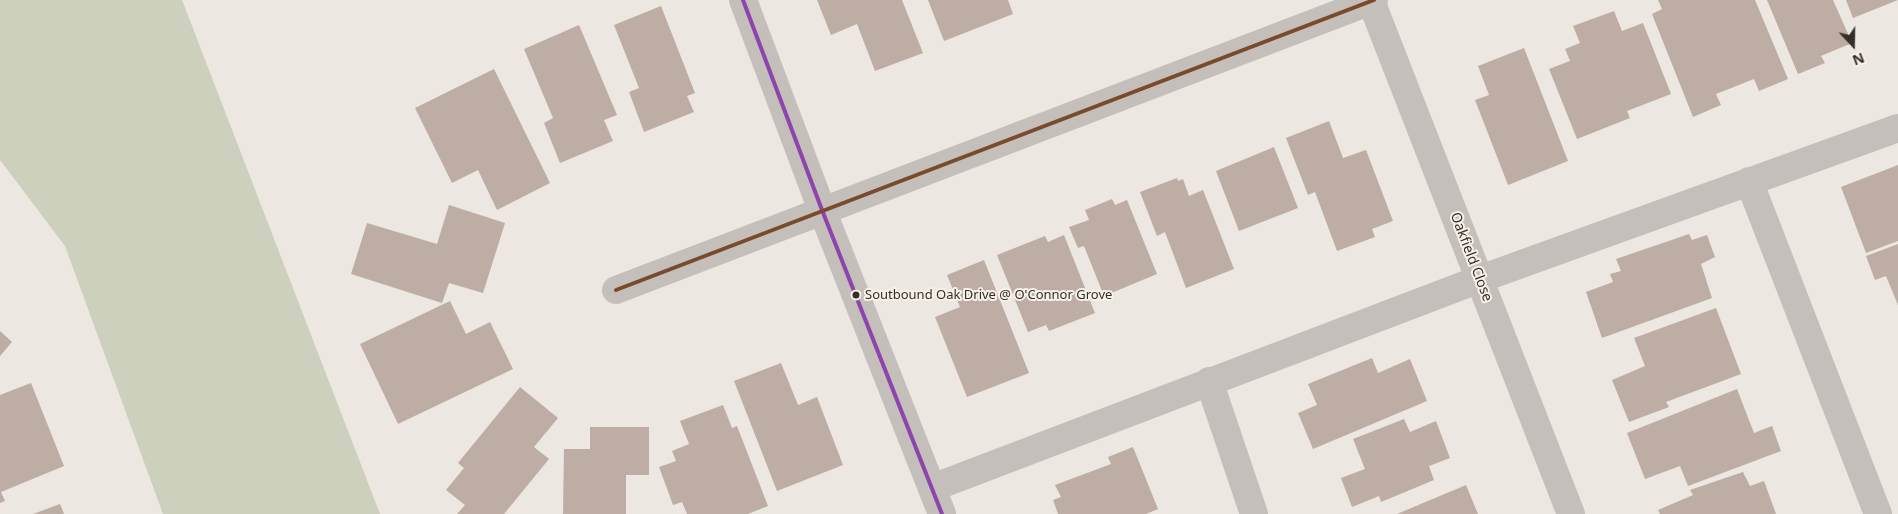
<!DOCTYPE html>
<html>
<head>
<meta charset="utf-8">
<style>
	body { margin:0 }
	#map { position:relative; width:1898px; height:514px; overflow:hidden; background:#ece7e0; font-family:"Noto Sans",sans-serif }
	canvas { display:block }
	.north { position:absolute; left:1828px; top:20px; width:50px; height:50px; -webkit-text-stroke:4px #f8f1e8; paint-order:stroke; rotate:159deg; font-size:14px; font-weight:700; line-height:20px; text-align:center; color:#352d28 }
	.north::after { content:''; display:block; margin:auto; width:18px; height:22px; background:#352d28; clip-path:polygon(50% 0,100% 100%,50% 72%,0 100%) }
</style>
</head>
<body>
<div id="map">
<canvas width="1898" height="514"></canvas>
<div class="north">N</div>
</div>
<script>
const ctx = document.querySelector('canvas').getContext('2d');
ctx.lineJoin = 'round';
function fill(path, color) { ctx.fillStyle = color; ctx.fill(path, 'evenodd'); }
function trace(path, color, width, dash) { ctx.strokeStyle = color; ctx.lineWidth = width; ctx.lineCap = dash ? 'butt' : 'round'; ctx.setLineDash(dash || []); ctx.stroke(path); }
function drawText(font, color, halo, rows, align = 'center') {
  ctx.font = font + ' "Noto Sans",sans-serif'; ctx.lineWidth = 4; ctx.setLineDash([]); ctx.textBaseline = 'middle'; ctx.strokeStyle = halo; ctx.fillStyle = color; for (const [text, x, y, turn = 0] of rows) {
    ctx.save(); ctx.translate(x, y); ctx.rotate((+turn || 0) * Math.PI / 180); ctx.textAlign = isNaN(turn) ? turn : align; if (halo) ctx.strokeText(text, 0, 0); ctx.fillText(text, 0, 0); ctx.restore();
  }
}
fill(new Path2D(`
	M0,0h182l198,514h-217l-98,-268 -65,-86z`), '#ccd0bc');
fill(new Path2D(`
	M817,0h85l21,53 -48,18 -18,-47 -26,11z
	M928,0h80l5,14 -69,27z
	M1658,0h97l33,79 -29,12 -5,-12 -38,15 5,11 -28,12 -41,-103 10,-5z
	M1767,0h66l19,43 -31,13 4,7 -27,11z
	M1846,0h52l-45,18z
	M661,6l34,87 -8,3 7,16 -50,20 -15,-40 10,-4 -25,-63z
	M1614,11l8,20 21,-8 28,71 -44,17 3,7 -53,21 -28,-70 21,-8 -5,-12 15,-6 -7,-17z
	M579,25l38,90 -13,5 9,21 -53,22 -16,-40 9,-5 -29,-69z
	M1524,48l44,113 -60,24 -33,-85 14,-5 -11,-29z
	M494,69l56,114 -53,27 -19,-40 -26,13 -37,-75z
	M1329,121l14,37 23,-8 27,71 -21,8 3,8 -38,14 -22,-59 -7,3 -22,-57z
	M1274,147l24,61 -59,23 -23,-60z
	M1898,165v76l-32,12 -25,-66z
	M1177,178l1,3 5,-2 6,17 14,-6 31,79 -48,19 -21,-56 -8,4 -17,-44z
	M1112,199l3,6 12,-5 30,74 -53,22 -20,-50 -6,2 -9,-21 20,-7 -4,-10z
	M449,205l56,18 -22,70 -34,-10 -7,20 -91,-29 16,-51 70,21z
	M1689,234l3,6 15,-5 8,22 -14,7 11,34 -110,40 -16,-46 27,-10 -3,-8 11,-3 -5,-12z
	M1064,235l31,78 -46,18 -3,-6 -18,7 -31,-77 48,-19 3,6z
	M1898,244v61l-12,-29 -11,4 -9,-24z
	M984,260l45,113 -62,24 -32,-80 25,-10 -13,-32z
	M450,301l16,33 24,-12 23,47 -115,55 -38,-80z
	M1716,308l25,66 -75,28 3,5 -40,15 -17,-42 33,-14 -11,-28z
	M0,331l12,11 -12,14z
	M1372,358l6,15 32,-14 17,42 -114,48 -15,-36 19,-8 -9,-21z
	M781,363l17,42 19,-8 26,68 -66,26 -43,-110z
	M31,383l33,83 -63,26 4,9 -5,2v-108z
	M520,387l38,31 -24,29 15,12 -45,55h-47l8,-9 -19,-15 18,-22 -6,-5z
	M1737,389l17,44 18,-7 9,25 -93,35 -8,-20 -35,13 -18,-46z
	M723,405l9,23 5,-2 31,80 -20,8h-61l-5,-12 -9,3 -14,-38 17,-6 -4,-10 17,-7 -9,-23z
	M1404,419l6,13 26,-11 14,37 -21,8 5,14 -53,22 -2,-6 -27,11 -11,-29 24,-9 -12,-30z
	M590,427h59v48h-23v39h-63l1,-65h26z
	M1133,447l25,62 -12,5h-88l-5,-14 8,-3 -6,-12 56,-21 -3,-7z
	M1743,472l7,14 14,-5 12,33h-116l-2,-4 35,-15 -3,-5z
	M1466,485l12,29h-81z
	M60,504l4,10h-31z`), '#beada4');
trace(new Path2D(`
	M743,0l79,210 120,304
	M1371,1l200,513
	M1749,181l129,333
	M616,290l758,-290
	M1209,381l45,133
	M932,488l548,-209 418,-151`), '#c4bfba', 28);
trace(new Path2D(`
	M743,0l79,210 120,304`), '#8e44ad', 4);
trace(new Path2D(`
	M616,290l758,-290`), '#7a4b2a', 4);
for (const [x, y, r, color] of [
	[856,295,4.5,"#352d28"]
]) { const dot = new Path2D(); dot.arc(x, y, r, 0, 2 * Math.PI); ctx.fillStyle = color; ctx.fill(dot); trace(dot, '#f8f1e8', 2); }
drawText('13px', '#352d28', '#f8f1e8', [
	["Soutbound Oak Drive @ O'Connor Grove",865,295]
], 'left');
drawText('14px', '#352d28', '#f8f1e8', [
	["Oakfield Close",1471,257,69]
]);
</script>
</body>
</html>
